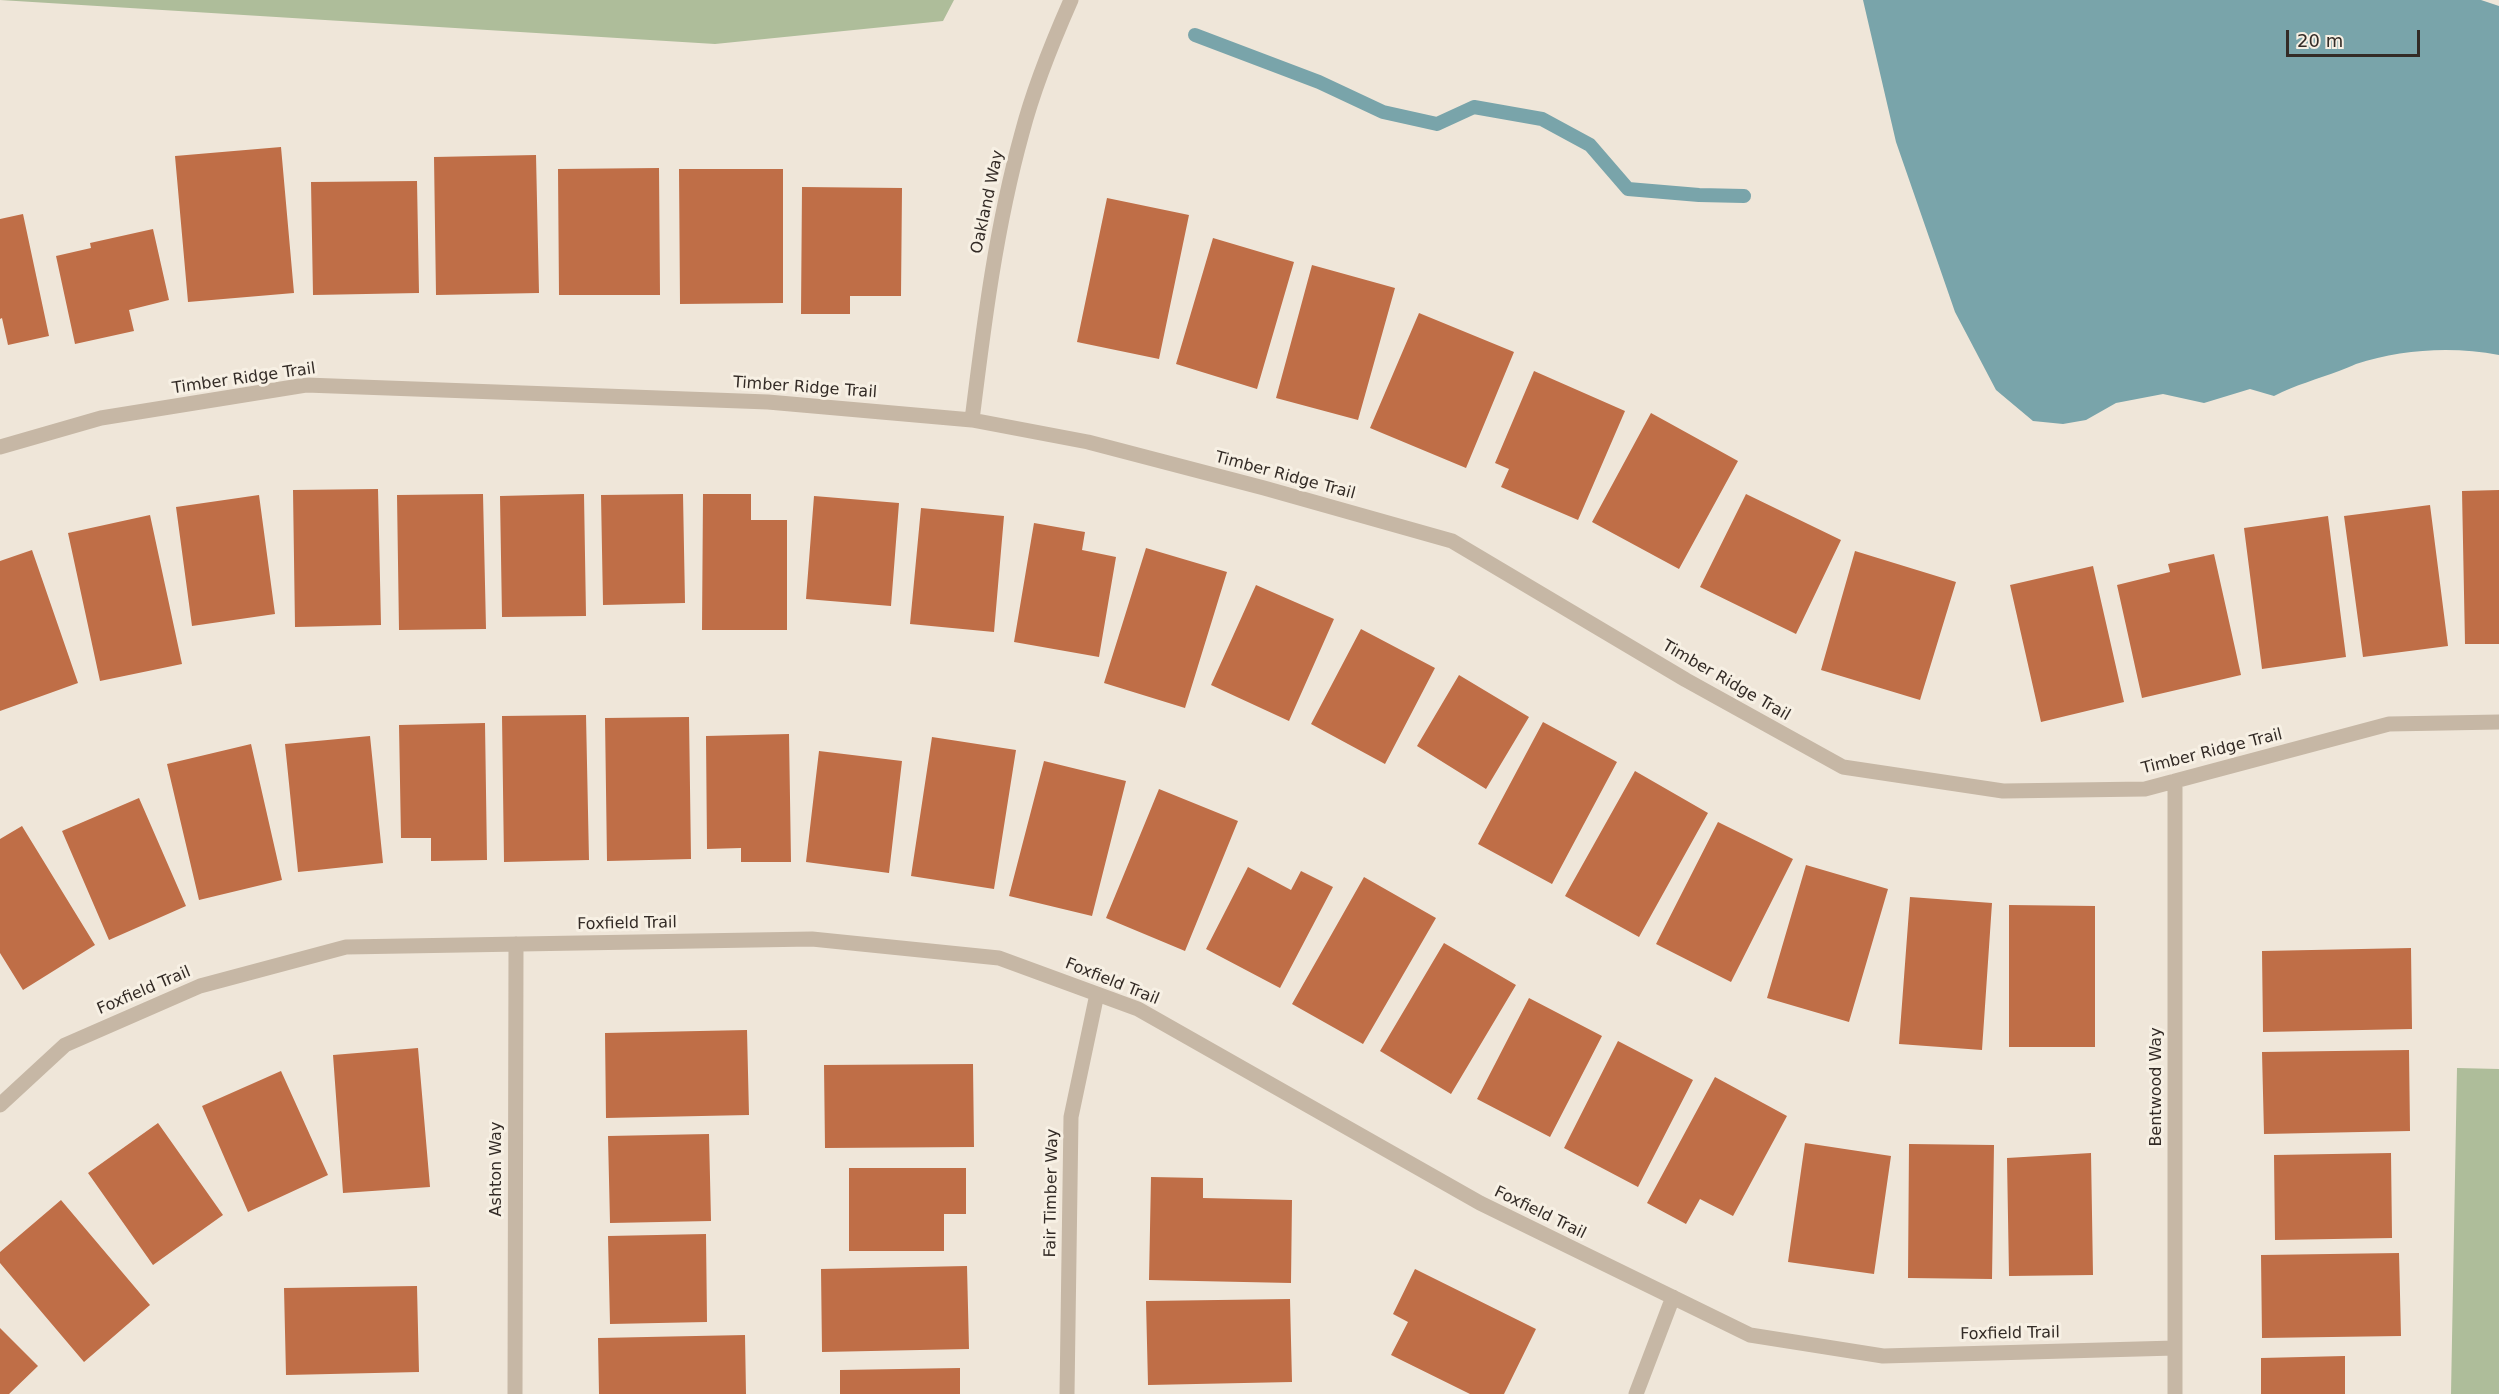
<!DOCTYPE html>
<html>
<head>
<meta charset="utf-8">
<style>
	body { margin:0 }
	#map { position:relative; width:2499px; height:1394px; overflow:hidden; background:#efe6d9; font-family:"DejaVu Sans",sans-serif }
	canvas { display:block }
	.scale { position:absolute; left:2286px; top:30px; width:134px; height:27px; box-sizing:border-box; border:3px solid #332b26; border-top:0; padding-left:8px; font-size:18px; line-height:21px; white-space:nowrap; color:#332b26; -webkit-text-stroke:4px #f7f0e4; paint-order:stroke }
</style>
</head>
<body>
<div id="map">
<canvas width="2499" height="1394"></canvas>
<div class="scale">20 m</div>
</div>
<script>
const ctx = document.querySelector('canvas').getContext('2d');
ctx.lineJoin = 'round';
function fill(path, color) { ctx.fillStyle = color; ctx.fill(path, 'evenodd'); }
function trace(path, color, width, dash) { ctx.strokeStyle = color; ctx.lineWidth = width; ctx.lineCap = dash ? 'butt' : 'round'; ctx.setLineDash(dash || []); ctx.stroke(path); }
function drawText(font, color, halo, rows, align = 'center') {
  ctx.font = font + ' "DejaVu Sans",sans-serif'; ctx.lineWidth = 6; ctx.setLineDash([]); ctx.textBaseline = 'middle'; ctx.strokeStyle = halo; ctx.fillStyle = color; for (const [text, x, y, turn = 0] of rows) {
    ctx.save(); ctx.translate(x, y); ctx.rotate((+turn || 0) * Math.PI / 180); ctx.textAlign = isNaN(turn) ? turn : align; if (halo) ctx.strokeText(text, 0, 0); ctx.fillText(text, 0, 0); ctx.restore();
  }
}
fill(new Path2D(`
	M0,0h954l-11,21 -228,23z
	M2457,1068l42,1v325h-48z`), '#aebd9a');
fill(new Path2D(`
	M1863,0h618l18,6v349c-46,-9 -98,-6 -143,9 -5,2 -11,5 -17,7 -22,8 -43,14 -65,25l-24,-7 -46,14 -41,-9 -47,9 -30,17 -23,4 -30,-3 -37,-31 -41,-78 -59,-170z`), '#79a4aa');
trace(new Path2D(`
	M1195,35l124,47 64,30 54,12 37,-17 68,12 48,26 38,44 71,6 45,1`), '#79a4aa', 14);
fill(new Path2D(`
	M281,147l13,146 -106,9 -13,-146z
	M536,155l3,138 -103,2 -2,-138z
	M659,168l1,127h-101l-1,-126z
	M679,169h104v134l-103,1z
	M417,181l2,112 -106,2 -2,-113z
	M802,187l100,1 -1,108h-51v18h-49z
	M1107,198l82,17 -30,144 -82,-17z
	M23,214l26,122 -41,9 -6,-27 -2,1v-100z
	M153,229l16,71 -40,10 5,21 -59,13 -19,-88 35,-8 -1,-5z
	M1213,238l81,24 -37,127 -81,-25z
	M1312,265l83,23 -37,132 -82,-22z
	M1419,313l95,39 -48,116 -96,-40z
	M1534,371l91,40 -47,109 -77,-33 8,-18 -14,-6z
	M1651,413l87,48 -59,108 -87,-47z
	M378,489l3,136 -86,2 -2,-137z
	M2499,490v154h-34l-3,-153z
	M483,494l3,135 -87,1 -2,-135z
	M584,494l2,122 -84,1 -2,-121z
	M683,494l2,109 -82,2 -2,-110z
	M703,494h48v26h36v110h-85z
	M1746,494l95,46 -45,94 -96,-47z
	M259,495l16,119 -83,12 -16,-119z
	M814,496l85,7 -8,103 -85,-7z
	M2430,505l18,141 -85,11 -19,-141z
	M921,508l83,8 -10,116 -84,-8z
	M150,515l32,149 -82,17 -32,-148z
	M2328,516l18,141 -84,12 -18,-141z
	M1034,523l51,9 -3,18 34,7 -17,100 -85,-15z
	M1146,548l81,24 -42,136 -81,-25z
	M32,550l46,133 -78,28v-150z
	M1855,551l101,31 -36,118 -99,-30z
	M2214,554l27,121 -99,23 -25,-113 53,-13 -2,-8z
	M2093,566l31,136 -83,20 -31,-137z
	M1256,585l78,34 -45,102 -78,-36z
	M1361,629l74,39 -50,96 -74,-40z
	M1459,675l70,42 -43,72 -69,-43z
	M586,715l3,145 -85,2 -2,-146z
	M689,717l2,142 -84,2 -2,-143z
	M1543,722l74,40 -65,122 -74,-40z
	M485,723l2,137 -56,1v-23h-30l-2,-113z
	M789,734l2,128h-50v-14l-34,1 -1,-113z
	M370,736l13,127 -85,9 -13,-128z
	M932,737l84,13 -22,139 -83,-13z
	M251,744l31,136 -83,20 -32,-136z
	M819,751l83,10 -13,112 -83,-11z
	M1044,761l82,20 -34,135 -83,-20z
	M1635,771l73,42 -69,124 -74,-41z
	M1159,789l79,32 -53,130 -79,-33z
	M139,798l47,108 -77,34 -47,-109z
	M1718,822l75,37 -62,123 -75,-38z
	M22,826l73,119 -72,45 -23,-37v-114z
	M1806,865l82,24 -39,133 -82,-24z
	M1248,867l43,23 10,-19 32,16 -53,101 -74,-39z
	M1364,877l72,41 -73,126 -71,-40z
	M1910,897l82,6 -10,147 -83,-6z
	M2009,905l86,1v141h-86z
	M1444,943l72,42 -65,109 -71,-43z
	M2411,948l1,81 -149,3 -1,-81z
	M1529,998l73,38 -52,101 -73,-38z
	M747,1030l2,85 -143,3 -1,-85z
	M1618,1041l75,39 -55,107 -74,-39z
	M418,1048l12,139 -87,6 -10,-138z
	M2409,1050l1,81 -146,3 -2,-82z
	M973,1064l1,83 -149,1 -1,-83z
	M281,1071l47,104 -80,37 -46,-106z
	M1715,1077l72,39 -54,100 -33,-17 -14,25 -39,-21z
	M158,1123l65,92 -70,50 -65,-92z
	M709,1134l2,87 -101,2 -2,-87z
	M1805,1143l86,13 -17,118 -86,-12z
	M1909,1144l85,1 -2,134 -84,-1z
	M2091,1153l2,122 -84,1 -2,-118z
	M2391,1153l1,85 -117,2 -1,-85z
	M849,1168h117v46h-22v37h-95z
	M1151,1177l52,1v20l89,2 -1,83 -142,-3z
	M61,1200l89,105 -66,57 -84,-99v-11z
	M706,1234l1,88 -97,2 -2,-88z
	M2399,1253l2,83 -139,2 -1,-83z
	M967,1266l2,83 -147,3 -1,-83z
	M1415,1269l121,60 -32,65h-34l-79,-39 17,-33 -15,-8z
	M417,1286l2,86 -133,3 -2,-87z
	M1290,1299l2,83 -144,3 -2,-84z
	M0,1328l38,38 -29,28h-9z
	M745,1335l1,59h-147l-1,-56z
	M2345,1356v38h-84v-36z
	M960,1368v26h-120v-24z`), '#bf6e47');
trace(new Path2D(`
	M972,420c12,-97 24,-193 50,-287 12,-46 30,-90 49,-133
	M0,447l101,-29 205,-33 462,17 204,18 116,22 176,46 188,53 234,139 157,87 160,24 142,-2 244,-65 110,-2
	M0,1105l65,-60 135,-59 146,-39 466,-8 187,19 139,51 342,194 270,132 133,21 292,-8
	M515,1394l1,-450
	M1067,1394l4,-277 26,-123
	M1636,1394l37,-97
	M2175,1394v-613`), '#c6b7a5', 15);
drawText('16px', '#332b26', '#f7f0e4', [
	["Oakland Way",988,202,-78],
	["Timber Ridge Trail",244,379,-8],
	["Timber Ridge Trail",805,388,4],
	["Timber Ridge Trail",1285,476,15],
	["Timber Ridge Trail",1726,681,30],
	["Timber Ridge Trail",2212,752,-14],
	["Foxfield Trail",627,924,-1],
	["Foxfield Trail",1112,982,22],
	["Foxfield Trail",144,991,-23],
	["Bentwood Way",2157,1087,-90],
	["Ashton Way",497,1169,-90],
	["Fair Timber Way",1052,1193,-89],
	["Foxfield Trail",1540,1213,26],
	["Foxfield Trail",2010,1334,-1]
]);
</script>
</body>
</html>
